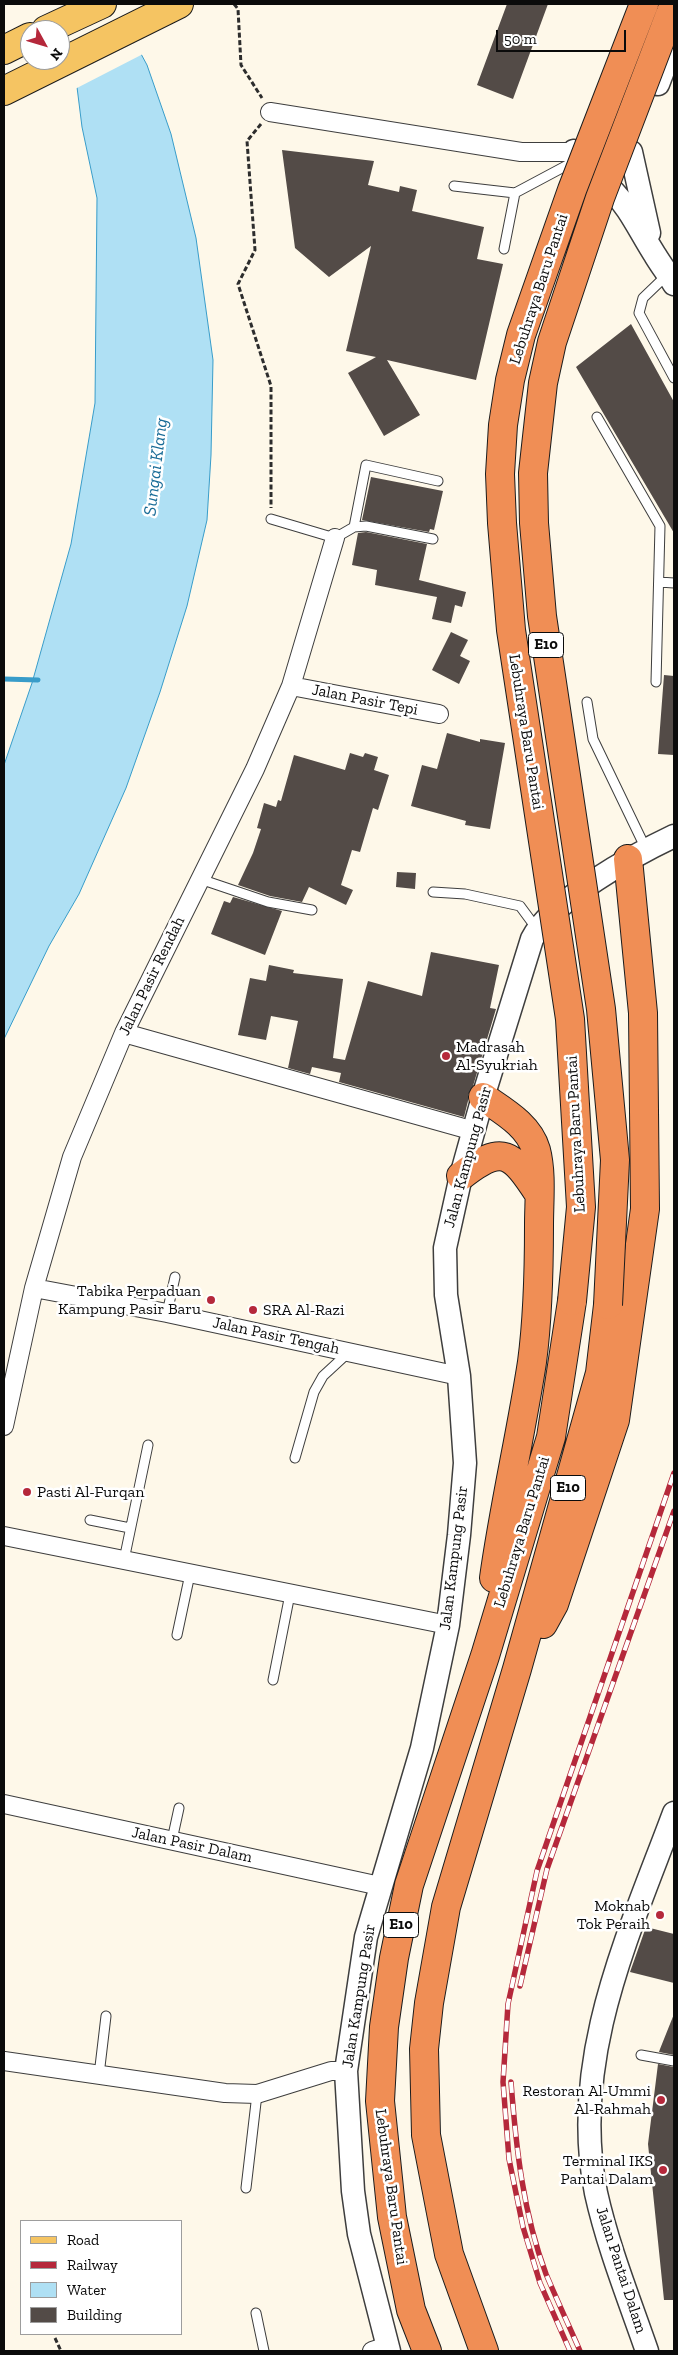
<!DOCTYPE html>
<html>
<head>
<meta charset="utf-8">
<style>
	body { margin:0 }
	#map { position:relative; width:678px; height:2355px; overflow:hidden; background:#fef8e9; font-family:"Zilla Slab",serif }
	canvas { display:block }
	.frame { position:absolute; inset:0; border:5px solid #0b0b0b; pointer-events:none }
	.legend { position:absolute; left:20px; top:2220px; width:162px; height:115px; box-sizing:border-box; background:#fff; border:1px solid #9d9d9d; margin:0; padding:6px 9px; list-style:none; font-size:15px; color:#0b0b0b }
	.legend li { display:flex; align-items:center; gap:10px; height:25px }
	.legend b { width:25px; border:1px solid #9d9d9d }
	.north { position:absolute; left:20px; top:20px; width:50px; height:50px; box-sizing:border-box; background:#fff; border:1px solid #9d9d9d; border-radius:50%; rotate:129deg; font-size:14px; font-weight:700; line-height:20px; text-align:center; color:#0b0b0b }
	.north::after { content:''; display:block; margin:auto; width:18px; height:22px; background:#b5283b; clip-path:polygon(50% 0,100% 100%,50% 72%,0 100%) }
	.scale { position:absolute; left:496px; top:30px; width:130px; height:22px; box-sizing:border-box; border:2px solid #0b0b0b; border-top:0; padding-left:6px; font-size:15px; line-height:18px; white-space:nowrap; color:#0b0b0b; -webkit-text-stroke:4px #fff; paint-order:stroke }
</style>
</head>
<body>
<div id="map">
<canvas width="678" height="2355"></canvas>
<div class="frame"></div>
<ul class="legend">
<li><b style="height:6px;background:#f5c462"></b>Road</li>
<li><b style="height:6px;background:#b5283b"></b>Railway</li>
<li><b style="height:14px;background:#afe0f4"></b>Water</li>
<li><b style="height:14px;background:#534b47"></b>Building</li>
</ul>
<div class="north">N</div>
<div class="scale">50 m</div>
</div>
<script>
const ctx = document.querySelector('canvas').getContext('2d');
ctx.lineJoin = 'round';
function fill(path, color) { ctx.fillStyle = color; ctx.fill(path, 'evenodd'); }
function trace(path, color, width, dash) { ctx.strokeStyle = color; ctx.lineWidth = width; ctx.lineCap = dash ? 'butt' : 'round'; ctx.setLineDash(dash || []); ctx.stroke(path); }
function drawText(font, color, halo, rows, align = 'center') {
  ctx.font = font + ' "Zilla Slab",serif'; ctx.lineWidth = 5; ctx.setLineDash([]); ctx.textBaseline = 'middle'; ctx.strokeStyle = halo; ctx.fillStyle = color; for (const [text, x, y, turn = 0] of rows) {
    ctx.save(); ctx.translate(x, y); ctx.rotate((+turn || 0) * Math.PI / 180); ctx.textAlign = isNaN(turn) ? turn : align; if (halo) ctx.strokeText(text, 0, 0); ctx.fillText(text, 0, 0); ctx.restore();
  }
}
const water = new Path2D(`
	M114,4l33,61 24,69 25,104 17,122 -2,95 -4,65 -20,86 -27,86 -34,96 -47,106 -30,52 -45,93v-274l28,-82 39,-139 24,-141 2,-205 -15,-71 -5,-40z`);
fill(water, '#afe0f4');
trace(water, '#389cc9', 1);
fill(new Path2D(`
	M34,4h83l26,50 -68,35 -15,-36v-23h-11z`), '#fef8e9');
trace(new Path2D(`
	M4,679l34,1`), '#389cc9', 5);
fill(new Path2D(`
	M507,4h41l-35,95 -36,-14z
	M282,150l92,11 -6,24 31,7 1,-6 17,4 -5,21 72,16 -7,32 26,5 -27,116 -89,-20 33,55 -36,21 -36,-63 28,-16 -30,-6 25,-105 -42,31 -34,-29z
	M631,324l43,78v131l-98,-166z
	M371,477l72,14 -9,39 -4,-1 -1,3 -67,-12z
	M366,532l61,12 -8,36 47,12 -4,15 -7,-2 -4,18 -19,-4 5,-22 -62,-12 2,-15 -25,-5 6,-32z
	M451,632l17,8 -8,16 10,5 -11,23 -27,-14z
	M664,675l10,1v79l-16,-1z
	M447,733l33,9v-3l25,4 -15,86 -25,-4 1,-4 -55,-15 11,-41 15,4z
	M350,753l13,4 2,-4 13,4 -4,13 15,5 -11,35 -5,-2 -13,44 -8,-2 -11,35 12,5 -7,15 -37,-18 -7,15 -32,-6 -32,-11 15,-32 8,-24 -4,-1 7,-25 12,4 2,-7 3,1 13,-46 51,15z
	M397,872l19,1 -1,16 -19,-2z
	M233,897l49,14 -17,44 -54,-21 13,-33 6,2z
	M431,952l68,13 -9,43 6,1 -23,77 -5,9v6l-4,16 -125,-35 2,-9 -29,-6 -2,7 -22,-6 10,-47 -27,-5 -5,24 -28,-5 12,-57 16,3 3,-16 25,5 -1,3 50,6 -10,79 12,2 23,-79 54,15z
	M646,1927l28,7v49l-44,-11z
	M674,2014v41l-15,-3 1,-3z
	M658,2064l16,3v233h-10l-16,-156z`), '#534b47');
const service = new Path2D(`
	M454,186l61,7 60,-32
	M504,249l11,-56
	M668,274l-25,24 -4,15 35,65
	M597,417l63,109 -4,156
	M271,519l64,19 19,-11 12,-1 67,13
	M354,527l12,-62 72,16
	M659,582l15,1
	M587,702l6,37 53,110
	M200,879l68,23 44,8
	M433,892l32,2 55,12 17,23
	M167,1313l8,-36
	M295,1458l19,-66 9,-16 26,-24
	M90,1520l40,8
	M124,1560l24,-115
	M177,1635l13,-61
	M273,1680l17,-86
	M172,1840l7,-32
	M641,2055l33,6
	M99,2075l7,-59
	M246,2188l11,-94
	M256,2313l8,38`);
const minor = new Path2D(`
	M270,112l251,40h52
	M291,686l148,28
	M124,1033l350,98
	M34,1288l133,25 292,63
	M4,1426l30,-138 38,-131 52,-124 131,-264 36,-83 44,-148
	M4,1536l444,89
	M4,1804l376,82
	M4,2061l221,32 32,1 74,-23h15
	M372,2351l15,-5`);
const tertiary = new Path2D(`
	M658,84l16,-42
	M574,151c1,12 26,27 36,37 20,20 30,44 45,67 6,10 13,19 19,29
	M631,152l18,81
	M389,2351l-30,-117 -6,-43 -7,-120 20,-134 56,-189 26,-123 11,-90 6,-72 -6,-87 -13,-81 -1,-47 16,-72 22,-79 49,-158c20,-39 102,-84 142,-103
	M647,2351c-18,-52 -39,-104 -51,-158 -27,-134 33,-259 78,-380`);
const primary = new Path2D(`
	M46,30l56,-26
	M4,50l26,-13
	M4,91l175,-87`);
const motorway = new Path2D(`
	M483,1097c20,14 46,28 53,53 6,23 3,51 3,75 0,45 -1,92 -7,137 -11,72 -28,144 -38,216
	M461,1176c42,-33 51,-23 78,18
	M543,1624l11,-20 61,-184 30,-211 -2,-196 -15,-154
	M427,2351l-16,-41 -19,-93 -12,-116 4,-74 10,-69 15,-73 76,-229 66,-219 21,-136
	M484,2351l-35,-97 -23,-119 -2,-86 5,-46 17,-96 71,-238 83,-296 8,-68`);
trace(service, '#3e3e3e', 11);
trace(minor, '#3e3e3e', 20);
trace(tertiary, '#3e3e3e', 25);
trace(primary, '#1c1c1c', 30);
trace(motorway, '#1c1c1c', 30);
trace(new Path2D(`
	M234,4l4,5 3,56 21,33
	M261,124l-14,17 8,109 -17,34 33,102v122
	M55,2338l6,13`), '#2d2d2d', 3, [5, 2.5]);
trace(service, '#fff', 9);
trace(minor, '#fff', 18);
trace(tertiary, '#fff', 22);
trace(primary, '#f5c462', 28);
trace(motorway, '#f08e55', 28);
const rail = new Path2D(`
	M520,1986l27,-117 127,-358
	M511,2082c5,65 12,131 35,192 11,26 23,52 34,77
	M570,2351l-30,-68 -17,-56 -14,-68 -6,-77 5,-78 29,-133 137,-398`);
trace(rail, '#b5283b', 5.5);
trace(rail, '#fff', 4, [11]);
const motorwayBridge = new Path2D(`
	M572,1301l9,-94 -11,-188 -59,-389 -9,-107 -2,-49 3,-49 7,-45 11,-45 51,-145 72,-186
	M608,1305l7,-145 -14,-151 -59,-393 -8,-93 -1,-50 10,-90 9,-41 48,-144 74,-194`);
trace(motorwayBridge, '#1c1c1c', 30, []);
trace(motorwayBridge, '#f08e55', 28);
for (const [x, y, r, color] of [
	[446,1056,5,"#b5283b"],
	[211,1300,5,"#b5283b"],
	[253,1310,5,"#b5283b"],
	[27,1492,5,"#b5283b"],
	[660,1915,5,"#b5283b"],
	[661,2100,5,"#b5283b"],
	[663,2170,5,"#b5283b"]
]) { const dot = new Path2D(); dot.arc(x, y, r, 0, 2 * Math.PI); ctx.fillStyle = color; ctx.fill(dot); trace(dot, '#fff', 2); }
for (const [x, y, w] of [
	[546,645,35],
	[568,1488,35],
	[401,1925,35]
]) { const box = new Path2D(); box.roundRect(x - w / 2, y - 12.5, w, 25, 4); ctx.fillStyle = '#fff'; ctx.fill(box); trace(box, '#0b0b0b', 1); }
drawText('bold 15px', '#0b0b0b', null, [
	["E10",546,645],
	["E10",568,1488],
	["E10",401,1925]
]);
drawText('16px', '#0b0b0b', '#fff', [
	["Lebuhraya Baru Pantai",539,289,-72],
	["Jalan Pasir Tepi",365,700,11],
	["Lebuhraya Baru Pantai",526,732,81],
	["Jalan Pasir Rendah",152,976,-64],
	["Lebuhraya Baru Pantai",576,1134,-93],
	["Jalan Kampung Pasir",468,1157,-75],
	["Jalan Pasir Tengah",276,1336,12],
	["Lebuhraya Baru Pantai",522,1532,-73],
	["Jalan Kampung Pasir",454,1558,-83],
	["Jalan Pasir Dalam",192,1845,12],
	["Jalan Kampung Pasir",359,1996,-81],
	["Lebuhraya Baru Pantai",391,2187,82],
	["Jalan Pantai Dalam",621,2270,72]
]);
drawText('16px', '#0b0b0b', '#fff', [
	["Madrasah",456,1047,"left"],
	["Al-Syukriah",456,1065,"left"],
	["Tabika Perpaduan",201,1291],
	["Kampung Pasir Baru",201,1309],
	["SRA Al-Razi",263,1310,"left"],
	["Pasti Al-Furqan",37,1492,"left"],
	["Moknab",650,1906],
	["Tok Peraih",650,1924],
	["Restoran Al-Ummi",651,2091],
	["Al-Rahmah",651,2109],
	["Terminal IKS",653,2161],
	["Pantai Dalam",653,2179]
], 'right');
drawText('italic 18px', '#196c97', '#fff', [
	["Sungai Klang",156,467,-83]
]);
</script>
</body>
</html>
